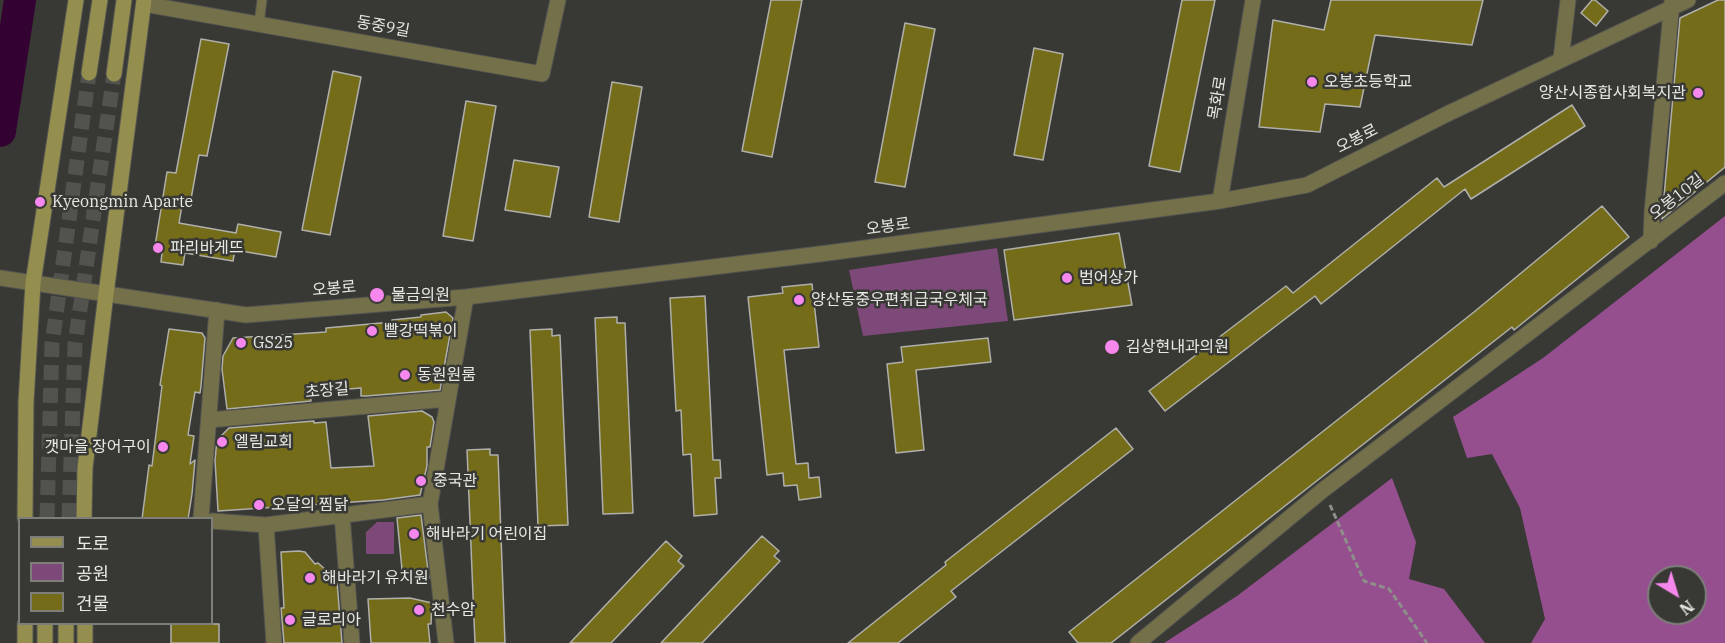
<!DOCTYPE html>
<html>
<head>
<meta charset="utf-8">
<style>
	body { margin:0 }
	#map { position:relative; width:1725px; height:643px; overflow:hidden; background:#383834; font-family:"IBM Plex Serif","Noto Sans KR",serif }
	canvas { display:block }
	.legend { position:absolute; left:18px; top:517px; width:195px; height:108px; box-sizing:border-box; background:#383834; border:2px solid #7e7e7a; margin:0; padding:8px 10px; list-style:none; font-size:18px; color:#e7e7e4 }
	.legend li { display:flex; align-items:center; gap:12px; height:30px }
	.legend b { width:30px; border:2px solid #7e7e7a }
	.north { position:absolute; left:1647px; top:565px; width:60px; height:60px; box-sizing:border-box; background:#383834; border:2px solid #7e7e7a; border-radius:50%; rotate:142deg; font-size:16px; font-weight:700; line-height:24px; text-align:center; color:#e7e7e4 }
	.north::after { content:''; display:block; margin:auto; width:21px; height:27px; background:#f688ed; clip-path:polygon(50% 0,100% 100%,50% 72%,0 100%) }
</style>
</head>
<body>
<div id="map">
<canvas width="1725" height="643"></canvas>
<ul class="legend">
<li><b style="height:8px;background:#958f4f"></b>도로</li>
<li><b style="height:16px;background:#7c4978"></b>공원</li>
<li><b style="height:16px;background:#746c19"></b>건물</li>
</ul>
<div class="north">N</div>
</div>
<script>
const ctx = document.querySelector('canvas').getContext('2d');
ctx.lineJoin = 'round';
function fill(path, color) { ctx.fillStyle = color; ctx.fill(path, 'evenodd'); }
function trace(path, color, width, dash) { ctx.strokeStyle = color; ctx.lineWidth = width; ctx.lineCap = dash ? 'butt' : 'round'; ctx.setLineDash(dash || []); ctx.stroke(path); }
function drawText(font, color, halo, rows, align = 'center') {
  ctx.font = font + ' "IBM Plex Serif","Noto Sans KR",serif'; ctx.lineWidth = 5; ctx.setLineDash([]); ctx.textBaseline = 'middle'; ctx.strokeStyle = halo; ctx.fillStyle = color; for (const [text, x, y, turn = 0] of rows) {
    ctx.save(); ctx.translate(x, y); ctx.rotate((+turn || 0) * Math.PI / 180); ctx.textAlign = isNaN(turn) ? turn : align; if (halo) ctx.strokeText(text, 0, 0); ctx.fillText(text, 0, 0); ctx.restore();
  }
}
fill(new Path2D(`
	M997,248l11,73 -145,15 -14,-66z
	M377,522h17v32h-28v-22z`), '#7c4978');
fill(new Path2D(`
	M1725,216v427h-194l14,-24 -25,-111 -28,-54 -25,4 -14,-41 90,-59zM1659,577h36v36h-36z
	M1392,478l24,64 -7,37 35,10 41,54h-321l73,-47z`), '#954f8f');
trace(new Path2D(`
	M0,131l20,-131`), '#340232', 32);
const building = new Path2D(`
	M771,0h31l-30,157 -30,-6z
	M1182,0h33l-35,172 -31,-6z
	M1331,0h152l-11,45 -97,-10 -15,72 -35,-3 -5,28 -61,-5 14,-107 51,10z
	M1592,0h3l13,11 -12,15 -15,-13z
	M1718,0h7v167l-63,52 18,-201z
	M905,23l30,6 -30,158 -30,-5z
	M201,39l28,5 -22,112 -8,-1 -8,44 -9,6 -3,18 57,10 2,-9 43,8 -5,25 -41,-7 -2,11 -48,-8 -2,12 -22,-3 1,-9 -8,-1 13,-80 9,1z
	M1034,48l29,6 -20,106 -29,-5z
	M333,71l28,6 -31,158 -28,-5z
	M612,82l30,5 -23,135 -30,-5z
	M466,101l30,5 -23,135 -30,-5z
	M1572,105l13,21 -114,73 -6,-10 -144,115 -6,-8 -150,115 -16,-20 137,-105 7,7 144,-115 7,9z
	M514,160l45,7 -9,50 -45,-7z
	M1602,206l27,31 -115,93 -2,-3 -401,316h-33l-9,-11 405,-320z
	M1119,233l13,72 -118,15 -10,-70z
	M812,284l7,63 -35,3 12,114 12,-1 1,15 10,-1 2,20 -22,3 -2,-15 -13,1 -1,-13 -16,2 -19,-178 35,-4 -1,-6z
	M705,296l8,164h7l1,18h-6l2,36 -23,2 -3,-62 -8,1 -2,-45 -5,1 -6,-113z
	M446,312l7,6 -13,72 -74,6h-5v-8l-51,4 1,9 -84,8 -5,-40 1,-13 10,-18 93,-6v-4l66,-6v-2l29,-3v-2z
	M617,317v6h8l8,190 -30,1 -8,-196z
	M169,329l33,4 3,5 -4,48 -1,7 -5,-1 -7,43 6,1 -4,28 5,-4 -3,34 -4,25h-46l7,-54 3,1 10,-80 -2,-1z
	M552,329v7l8,-1 8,190 -30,1 -8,-196z
	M988,338l3,24 -75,8 8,80 -28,3 -9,-89 16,-2 -2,-15z
	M422,411l10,6 2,5 -4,25h-3v19l-7,29 -37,5 -165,11 -3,-51 2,-20 12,-12 85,-7v2l12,-1 5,46 43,-2 -6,-50z
	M1116,428l17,21 -182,142 5,6 -58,46h-50l98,-78 -1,-3z
	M490,449v6h8l7,188h-30l-8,-193z
	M421,515l8,63 -26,2 -6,-62z
	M762,536l17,15 -5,5 6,5 -78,82h-41z
	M666,541l16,15 -4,5 6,5 -73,77h-41z
	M299,551l6,1 10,12 3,-1 8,7 10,-1 6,74h-58l-3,-35h3l-3,-56z
	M410,598l22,5 -1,21h-3l2,19h-59l-3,-44z
	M171,624h48v19h-48z`);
fill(building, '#746c19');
trace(building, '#afafab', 1.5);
trace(new Path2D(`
	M47,518l5,-174 37,-271
	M69,518l6,-174 39,-270`), '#52524e', 15, [15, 8]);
const lane = new Path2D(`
	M259,24l3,-24`);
const street = new Path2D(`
	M144,4l398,70 16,-74
	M1561,59l7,-59
	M1220,201l33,-201
	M1651,241l1,-29 20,-210
	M0,278l246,37 220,-18 354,-43 400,-53 87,-16 140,-71 241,-114
	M209,420l239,-21
	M342,515l10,128
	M201,518l16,-208
	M212,521l54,4 164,-21
	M266,525l8,118
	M446,643l-16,-139 36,-207
	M1138,643l185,-153 402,-307`);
const secondary = new Path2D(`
	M89,73l11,-73
	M114,74l10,-74
	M25,518l1,-116 7,-119 43,-283
	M84,518l1,-50 21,-174 38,-294
	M85,624v19
	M25,643v-19
	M45,643v-19
	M66,643v-19`);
trace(lane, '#545450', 11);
trace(street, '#545450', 17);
trace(secondary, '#545450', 17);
trace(new Path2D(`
	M1330,505l34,76 25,8 38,54`), '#8e8e8b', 3, [6, 3]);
trace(lane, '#747049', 9);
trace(street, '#747049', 15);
trace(secondary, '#958f4f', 15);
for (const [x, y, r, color] of [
	[1312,82,6,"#f688ed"],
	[1698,93,6,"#f688ed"],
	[40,202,6,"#f688ed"],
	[158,248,6,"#f688ed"],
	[1067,278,6,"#f688ed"],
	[377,295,8,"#f688ed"],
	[799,300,6,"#f688ed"],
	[372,331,6,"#f688ed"],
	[241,343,6,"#f688ed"],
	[1112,347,8,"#f688ed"],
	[405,375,6,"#f688ed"],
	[222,442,6,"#f688ed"],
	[163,447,6,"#f688ed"],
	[421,481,6,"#f688ed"],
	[259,505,6,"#f688ed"],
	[414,534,6,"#f688ed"],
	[310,578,6,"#f688ed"],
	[419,610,6,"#f688ed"],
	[290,620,6,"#f688ed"]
]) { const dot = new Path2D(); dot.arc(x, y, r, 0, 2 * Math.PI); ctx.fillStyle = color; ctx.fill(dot); trace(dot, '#383834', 2); }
drawText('16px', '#e7e7e4', '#383834', [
	["동중9길",383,27,10],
	["목화로",1218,98,-81],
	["오봉로",1357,139,-27],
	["오봉10길",1677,197,-38],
	["오봉로",888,227,-8],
	["오봉로",334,289,-5],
	["초장길",327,391,-5]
]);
drawText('16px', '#e7e7e4', '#383834', [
	["오봉초등학교",1324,82],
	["양산시종합사회복지관",1686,93,"right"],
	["Kyeongmin Aparte",52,202],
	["파리바게뜨",170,248],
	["범어상가",1079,278],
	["물금의원",391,295],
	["양산동중우편취급국우체국",811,300],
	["빨강떡볶이",384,331],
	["GS25",253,343],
	["김상현내과의원",1126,347],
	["동원원룸",417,375],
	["엘림교회",234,442],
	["갯마을 장어구이",151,447,"right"],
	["중국관",433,481],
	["오달의 찜닭",271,505],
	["해바라기 어린이집",426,534],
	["해바라기 유치원",322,578],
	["천수암",431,610],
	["글로리아",302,620]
], 'left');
</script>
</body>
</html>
